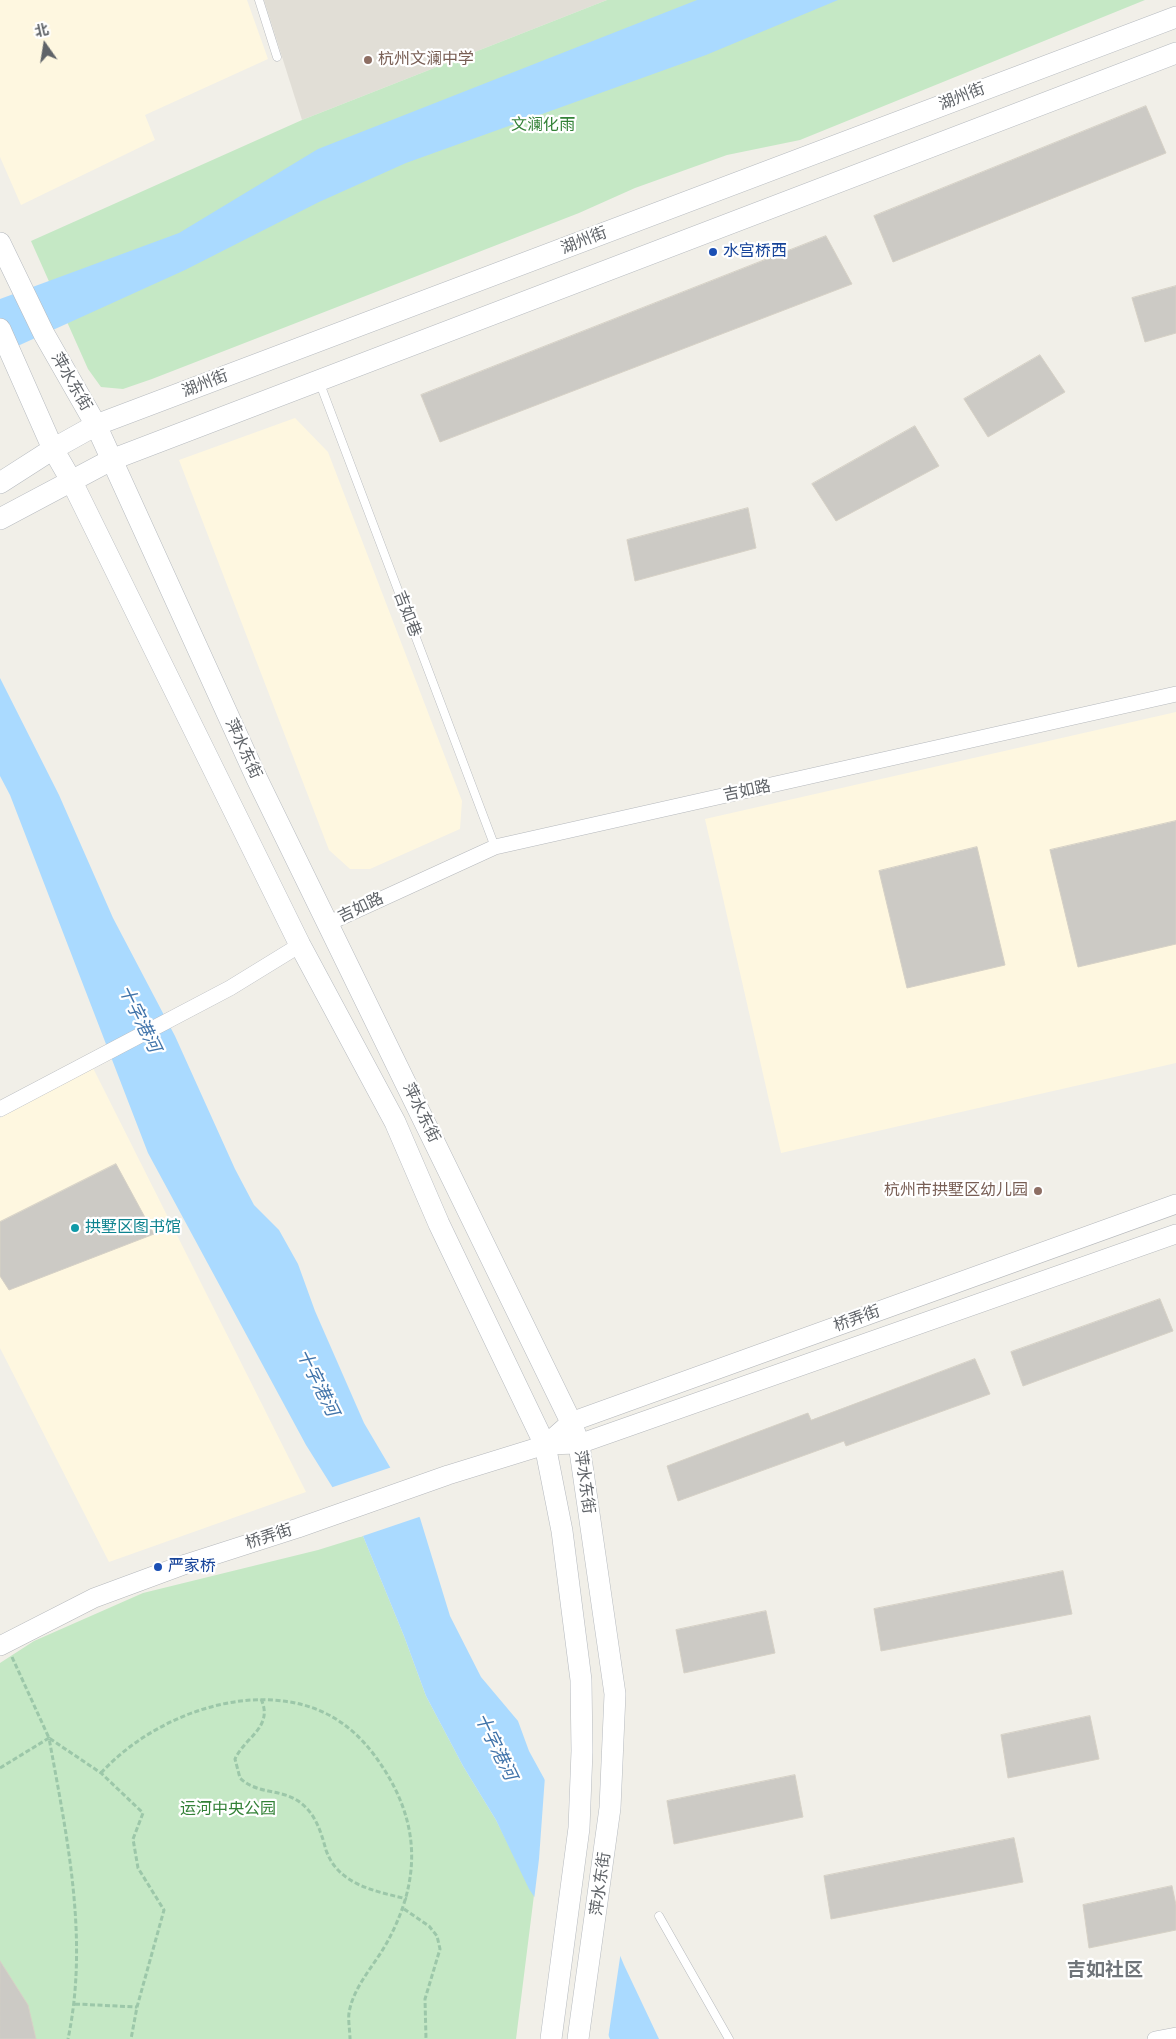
<!DOCTYPE html>
<html>
<head>
<meta charset="utf-8">
<style>
	body { margin:0 }
	#map { position:relative; width:1176px; height:2039px; overflow:hidden; background:#f1efe8; font-family:Arial,"Noto Sans SC",sans-serif }
	canvas { display:block }
	.north { position:absolute; left:20px; top:20px; width:50px; height:50px; -webkit-text-stroke:4px #fff; paint-order:stroke; rotate:347deg; font-size:14px; font-weight:700; line-height:20px; text-align:center; color:#5f6368 }
	.north::after { content:''; display:block; margin:auto; width:18px; height:22px; background:#5f6368; clip-path:polygon(50% 0,100% 100%,50% 72%,0 100%) }
</style>
</head>
<body>
<div id="map">
<canvas width="1176" height="2039"></canvas>
<div class="north">北</div>
</div>
<script>
const ctx = document.querySelector('canvas').getContext('2d');
ctx.lineJoin = 'round';
function fill(path, color) { ctx.fillStyle = color; ctx.fill(path, 'evenodd'); }
function trace(path, color, width, dash) { ctx.strokeStyle = color; ctx.lineWidth = width; ctx.lineCap = dash ? 'butt' : 'round'; ctx.setLineDash(dash || []); ctx.stroke(path); }
function drawText(font, color, halo, rows, align = 'center') {
  ctx.font = font + ' Arial,"Noto Sans SC",sans-serif'; ctx.lineWidth = 4.5; ctx.setLineDash([]); ctx.textBaseline = 'middle'; ctx.strokeStyle = halo; ctx.fillStyle = color; for (const [text, x, y, turn = 0] of rows) {
    ctx.save(); ctx.translate(x, y); ctx.rotate((+turn || 0) * Math.PI / 180); ctx.textAlign = isNaN(turn) ? turn : align; if (halo) ctx.strokeText(text, 0, 0); ctx.fillText(text, 0, 0); ctx.restore();
  }
}
fill(new Path2D(`
	M0,0h247l21,59 -123,56 10,25 -134,65 -21,-48z
	M295,418l33,34 134,349 -2,28 -90,40h-20l-21,-19 -150,-390z
	M1176,712v351l-395,90 -76,-334z
	M93,1068l213,424 -197,70 -109,-214v-230z`), '#fef7e0');
fill(new Path2D(`
	M264,0h343l-305,120z`), '#e1ded6');
fill(new Path2D(`
	M607,0h538l-345,140 -73,15 -92,33 -56,25 -427,166 -29,10 -22,-2 -13,-18 -57,-128 271,-121z
	M363,1536l41,100 22,60 37,70 33,54 38,75 -18,144h-516v-376l34,-22 109,-48 175,-43z`), '#c5e8c5');
fill(new Path2D(`
	M697,0h141l-132,55 -300,108 -87,39 -134,68 -185,84v-55l179,-66 139,-84z
	M0,678l59,117 54,123 62,118 60,133 19,36 25,25 19,34 17,47 49,112 56,95 30,98 31,61 37,44 11,30 23,42 72,172 35,74h-49l-46,-99 -35,-51 -33,-69 -33,-54 -37,-70 -22,-60 -41,-100 -57,-91 -158,-292 -138,-358 -10,-19z`), '#aadaff');
fill(new Path2D(`
	M392,1467l30,49 -62,21 -30,-49z
	M545,1776l9,16 67,159 -13,88 -47,-97 -27,-42 5,-41z`), '#f1efe8');
const building = new Path2D(`
	M1146,106l20,47 -273,109 -19,-46z
	M826,236l26,48 -412,158 -19,-47z
	M1176,286v47l-31,9 -13,-44z
	M1040,355l25,37 -77,45 -24,-38z
	M915,426l24,40 -103,55 -24,-37z
	M748,508l8,40 -121,33 -8,-41z
	M1176,821v123l-98,23 -28,-117z
	M977,847l28,118 -98,23 -28,-117z
	M116,1164l38,70 -145,56 -9,-14v-54z
	M1160,1299l13,32 -150,55 -12,-34z
	M975,1359l15,35 -144,52 -2,-5 -166,60 -11,-35 141,-53 3,7z
	M1063,1571l9,43 -191,37 -7,-42z
	M766,1611l9,42 -91,20 -8,-43z
	M1090,1716l9,43 -91,19 -7,-43z
	M795,1775l8,42 -129,27 -7,-43z
	M1014,1838l9,44 -192,37 -7,-43z
	M1172,1886l4,19v25l-87,18 -6,-43z
	M0,1961l28,44 8,34h-36z`);
fill(building, '#cccac5');
trace(building, '#d6d1c6', 1);
const service = new Path2D(`
	M259,0l18,57
	M319,381l176,466
	M659,1916l70,123`);
const minor = new Path2D(`
	M329,923l166,-76 681,-153
	M0,1109l230,-121 70,-43
	M1155,2039l21,-4`);
const tertiary = new Path2D(`
	M545,1445l26,-23 605,-218
	M0,1646l94,-48 92,-34 112,-36 150,-53 97,-30 34,-1 597,-210`);
const secondary = new Path2D(`
	M0,243l44,91 52,91 161,354 314,643 8,22 36,250 -5,114 -32,231
	M0,329l53,120 19,33 228,463 95,177 44,102 106,221 17,86 19,149 1,71 -3,77 -28,211
	M0,483l53,-34 43,-24 1080,-408
	M0,519l111,-59 1065,-407`);
trace(service, '#b5b8bc', 9);
trace(minor, '#b5b8bc', 16);
trace(tertiary, '#b5b8bc', 20);
trace(secondary, '#b6babf', 22);
trace(new Path2D(`
	M12,1657l37,81 52,35 42,40 -10,26 5,29 26,42 -27,97 -6,32
	M261,1699c13,28 -16,38 -26,60l5,19c17,17 42,10 61,25 15,12 20,29 25,47 12,35 49,41 81,49
	M0,1768l49,-30c18,99 40,201 19,301
	M101,1773c41,-45 110,-77 172,-73 44,3 76,21 102,56 46,63 48,123 10,190 -13,22 -32,42 -36,67 -1,8 1,18 1,26
	M404,1909l25,17 8,10 3,13 -15,50 1,40
	M75,2004l62,3`), '#9cc7a9', 3, [5, 2.5]);
trace(service, '#fff', 8);
trace(minor, '#fff', 15);
trace(tertiary, '#fff', 19);
trace(secondary, '#fff', 21);
for (const [x, y, r, color] of [
	[368,60,5,"#8d6e63"],
	[713,252,5,"#1a4fb4"],
	[1038,1191,5,"#8d6e63"],
	[75,1228,5,"#0f9aa8"],
	[158,1567,5,"#1a4fb4"]
]) { const dot = new Path2D(); dot.arc(x, y, r, 0, 2 * Math.PI); ctx.fillStyle = color; ctx.fill(dot); trace(dot, '#fff', 2); }
drawText('16px', '#785e54', '#fff', [
	["杭州文澜中学",378,60],
	["杭州市拱墅区幼儿园",1028,1191,"right"]
], 'left');
drawText('16px', '#5f6368', '#fff', [
	["湖州街",962,97,-21],
	["湖州街",584,241,-21],
	["萍水东街",71,382,60],
	["湖州街",205,384,-21],
	["吉如巷",407,614,69],
	["萍水东街",243,749,65],
	["吉如路",747,791,-12],
	["吉如路",361,908,-25],
	["萍水东街",421,1113,64],
	["桥弄街",857,1319,-20],
	["萍水东街",584,1482,82],
	["桥弄街",269,1537,-18],
	["萍水东街",601,1884,-82]
]);
drawText('16px', '#348238', '#fff', [
	["文澜化雨",543,126],
	["运河中央公园",228,1810]
]);
drawText('16px', '#164399', '#fff', [
	["水宫桥西",723,252],
	["严家桥",168,1567]
], 'left');
drawText('16px', '#0d838f', '#fff', [
	["拱墅区图书馆",85,1228]
], 'left');
drawText('italic 18px', '#4174aa', '#fff', [
	["十字港河",139,1019,64],
	["十字港河",317,1383,64],
	["十字港河",495,1747,64]
]);
drawText('bold 19px', '#70757a', '#fff', [
	["吉如社区",1105,1971]
]);
</script>
</body>
</html>
